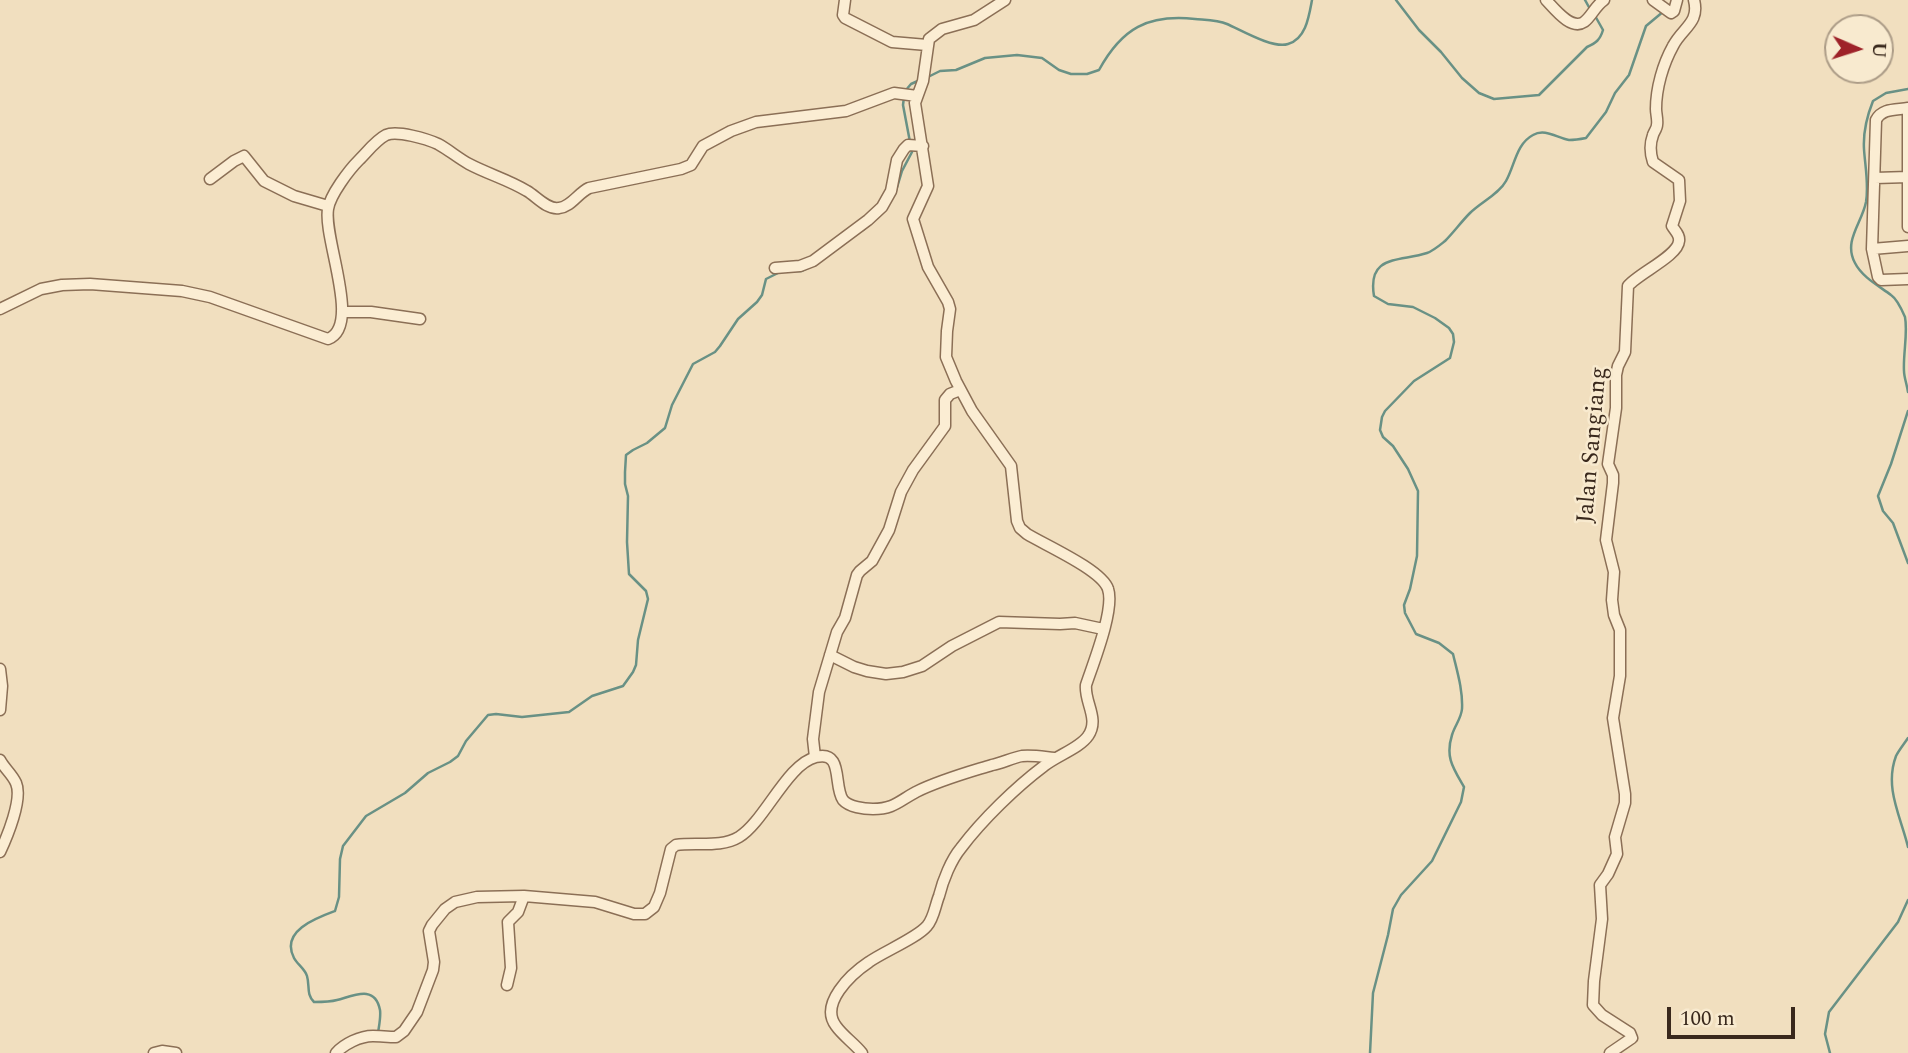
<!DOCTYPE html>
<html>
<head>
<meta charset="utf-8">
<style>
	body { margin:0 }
	#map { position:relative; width:1908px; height:1053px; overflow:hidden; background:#f1dfbf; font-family:Spectral,serif }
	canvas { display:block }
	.north { position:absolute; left:1824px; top:14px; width:70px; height:70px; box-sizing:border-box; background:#f8eacf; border:2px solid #ac9c87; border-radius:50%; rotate:93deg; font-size:19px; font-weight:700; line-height:28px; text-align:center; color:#39281c }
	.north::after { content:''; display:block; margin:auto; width:24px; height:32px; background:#9e2229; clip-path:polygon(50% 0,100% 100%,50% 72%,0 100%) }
	.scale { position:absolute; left:1667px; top:1007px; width:128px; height:32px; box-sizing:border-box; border:4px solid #39281c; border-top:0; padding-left:9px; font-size:21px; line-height:24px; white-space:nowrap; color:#39281c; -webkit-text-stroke:5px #f8eacf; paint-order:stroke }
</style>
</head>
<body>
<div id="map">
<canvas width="1908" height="1053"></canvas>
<div class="north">U</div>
<div class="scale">100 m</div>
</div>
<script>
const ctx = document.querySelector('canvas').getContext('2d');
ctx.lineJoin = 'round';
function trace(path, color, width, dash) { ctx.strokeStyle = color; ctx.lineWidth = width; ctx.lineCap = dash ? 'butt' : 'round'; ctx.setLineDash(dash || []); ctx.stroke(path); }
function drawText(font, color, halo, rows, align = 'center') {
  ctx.font = font + ' Spectral,serif'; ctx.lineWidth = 5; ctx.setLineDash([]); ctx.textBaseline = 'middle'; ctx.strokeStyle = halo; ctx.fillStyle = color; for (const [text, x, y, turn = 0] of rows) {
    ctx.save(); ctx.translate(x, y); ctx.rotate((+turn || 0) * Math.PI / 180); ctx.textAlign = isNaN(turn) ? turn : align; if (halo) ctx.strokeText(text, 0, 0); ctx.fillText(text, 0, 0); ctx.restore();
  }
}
trace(new Path2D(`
	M1396,0l23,30 22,22 21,26 17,15 15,6 45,-4 48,-48c9,-4 13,-7 16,-17l-9,-16
	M1585,0l5,9
	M926,78l14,-7 16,-1 29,-12 32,-3 25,3 17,12 12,4h16l12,-4c23,-42 49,-56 96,-51 11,1 23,1 32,5 14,6 46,25 61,20 18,-5 21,-28 24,-44
	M1908,89l-22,4 -13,8c-6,15 -10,31 -9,48 1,17 5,35 2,53 -4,21 -23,39 -11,61 7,14 24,23 36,32 6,4 11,15 14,22 3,16 -2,37 -1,54 0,6 3,14 4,21
	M906,90l5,-6 9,-4
	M904,97l-1,8 7,37
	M895,194l7,-23 10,-19 -1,-4
	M863,230l18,-16
	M788,271h14l10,-5
	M1908,411l-17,53 -13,32 5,15 10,12 15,40
	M1908,738c-4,6 -9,12 -12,18 -12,32 5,61 12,91
	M378,1033c1,-7 3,-16 2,-23 -5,-26 -27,-14 -43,-10 -7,2 -15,2 -23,2 -8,-8 -4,-16 -7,-26 -2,-7 -10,-12 -13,-18 -14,-27 22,-40 41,-47l4,-14 1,-38 3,-13 23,-30 39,-23 23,-20 22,-11 8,-6 8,-15 22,-26 8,-1 26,3 47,-5 23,-16 31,-10 10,-14 3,-7 2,-25 10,-41 -2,-8 -17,-17 -2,-32 1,-46 -3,-12v-12l1,-17 7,-5 14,-7 18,-15 7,-23 21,-41 22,-12 5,-6 18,-27 19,-17 5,-7 4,-16 16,-8
	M1370,1053l3,-60 15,-58 5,-26 8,-14 31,-34 29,-59 3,-15c-11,-19 -19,-30 -12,-52 3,-10 9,-16 10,-26 1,-19 -5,-38 -9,-55l-14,-11 -23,-9 -11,-21 -1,-8 6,-16 7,-33 1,-65 -10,-22 -15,-23 -10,-9 -3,-7 2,-13 3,-6 29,-30 36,-23 4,-16 -1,-8 -4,-6 -14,-10 -22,-11 -25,-3 -14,-8c-7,-42 26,-34 53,-43 6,-2 13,-8 18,-12 9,-9 16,-19 25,-28 11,-11 29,-19 36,-32 9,-16 10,-37 27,-46 12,-7 24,3 36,5 5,0 12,-1 17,-2l20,-26 9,-19 14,-18 17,-49 18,-15
	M1830,1053l-5,-19 4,-22 69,-90 10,-22`), '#699185', 2.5);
const street = new Path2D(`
	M845,0l-2,15 2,3 47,24 35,3
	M1546,0c8,8 25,31 38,22 8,-6 11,-16 20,-22
	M1653,0l18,13 3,-2 3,-11
	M1908,108c-12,2 -26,0 -32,12l-4,129 6,28 3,3 27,-1
	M1908,108v119
	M1875,178l33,-1
	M210,179l24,-18 10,-5 20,25 30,15 34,10
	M1872,249l36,-3
	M775,268l25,-2 13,-5 55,-41 14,-13 9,-16 6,-31 7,-11 4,-4 15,1
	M0,309l41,-20 21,-4 28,-1 92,7 28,6 118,42c34,-13 -5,-100 0,-130 2,-14 21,-39 31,-49 8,-8 17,-20 27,-25 11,-5 41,4 52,9 11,6 20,14 31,20 19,10 40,16 58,27 9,5 20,19 32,17 12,-1 19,-15 30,-20l92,-19 10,-4 12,-19 28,-15 25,-9 90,-11 48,-18 23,3
	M343,312h28l49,7
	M830,655l24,12 13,4 19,3 17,-2 19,-6 30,-20 47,-24 61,2 15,-1 28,6
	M0,669l2,17 -2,24
	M815,757l-2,-18 6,-47 18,-60 8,-14 12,-43 3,-4 12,-10 17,-31 12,-38 12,-22 32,-44v-26l5,-6 10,-4
	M0,760c4,8 12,14 16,23 7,16 -9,54 -16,69
	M507,985l4,-17 -3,-46 10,-10 6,-16
	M154,1053l8,-2 14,2
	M336,1053c8,-9 24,-17 37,-17 7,0 15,1 23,1l8,-6 13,-19 16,-42 1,-8 -5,-31 3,-6 13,-16 10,-7 22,-5 47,-1 71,6 39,12h11l9,-7 6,-14 11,-44 5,-4c20,-3 45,3 63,-8 26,-16 48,-73 77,-80 28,-7 17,29 27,43 6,7 21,9 30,9 21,0 26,-8 43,-17 24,-12 50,-19 76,-27 10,-2 20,-7 30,-9 11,-1 22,1 32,2
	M862,1053c-8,-10 -19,-17 -26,-27 -17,-22 15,-52 33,-64 14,-10 48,-24 58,-36 7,-8 8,-20 12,-30 4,-16 12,-36 22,-48 21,-28 55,-61 83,-82 12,-10 36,-18 44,-30 12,-17 -4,-34 -2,-51 7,-21 29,-76 22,-96 -6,-19 -63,-44 -81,-55l-7,-6 -3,-7 -6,-55 -39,-55 -16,-30 -10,-24 1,-26 3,-22 -2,-7 -20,-35 -15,-48 15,-33 -13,-83 8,-22 6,-42 13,-10 32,-9 31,-20
	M1610,1053l22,-15 -2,-5 -28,-18 -9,-10 1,-24 8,-62 -2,-34 8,-11 9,-20 -2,-17 10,-34v-9l-12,-76 7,-42v-46l-6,-15 -2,-15 2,-28 -8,-32 7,-57v-8l-5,-11 8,-56v-33l2,-9 7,-14 3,-66c11,-13 50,-30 51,-45 1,-6 -4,-10 -7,-15l8,-25 -1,-21 -26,-18c-3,-9 -3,-19 0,-27 1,-3 4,-7 4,-10 1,-5 -1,-11 -1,-16 0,-21 7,-45 17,-63 9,-18 27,-23 21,-46`);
trace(street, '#8b6f56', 13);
trace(street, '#fbedd3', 10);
drawText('24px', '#39281c', '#f8eacf', [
	["Jalan Sangiang",1594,445,-85]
]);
</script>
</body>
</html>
